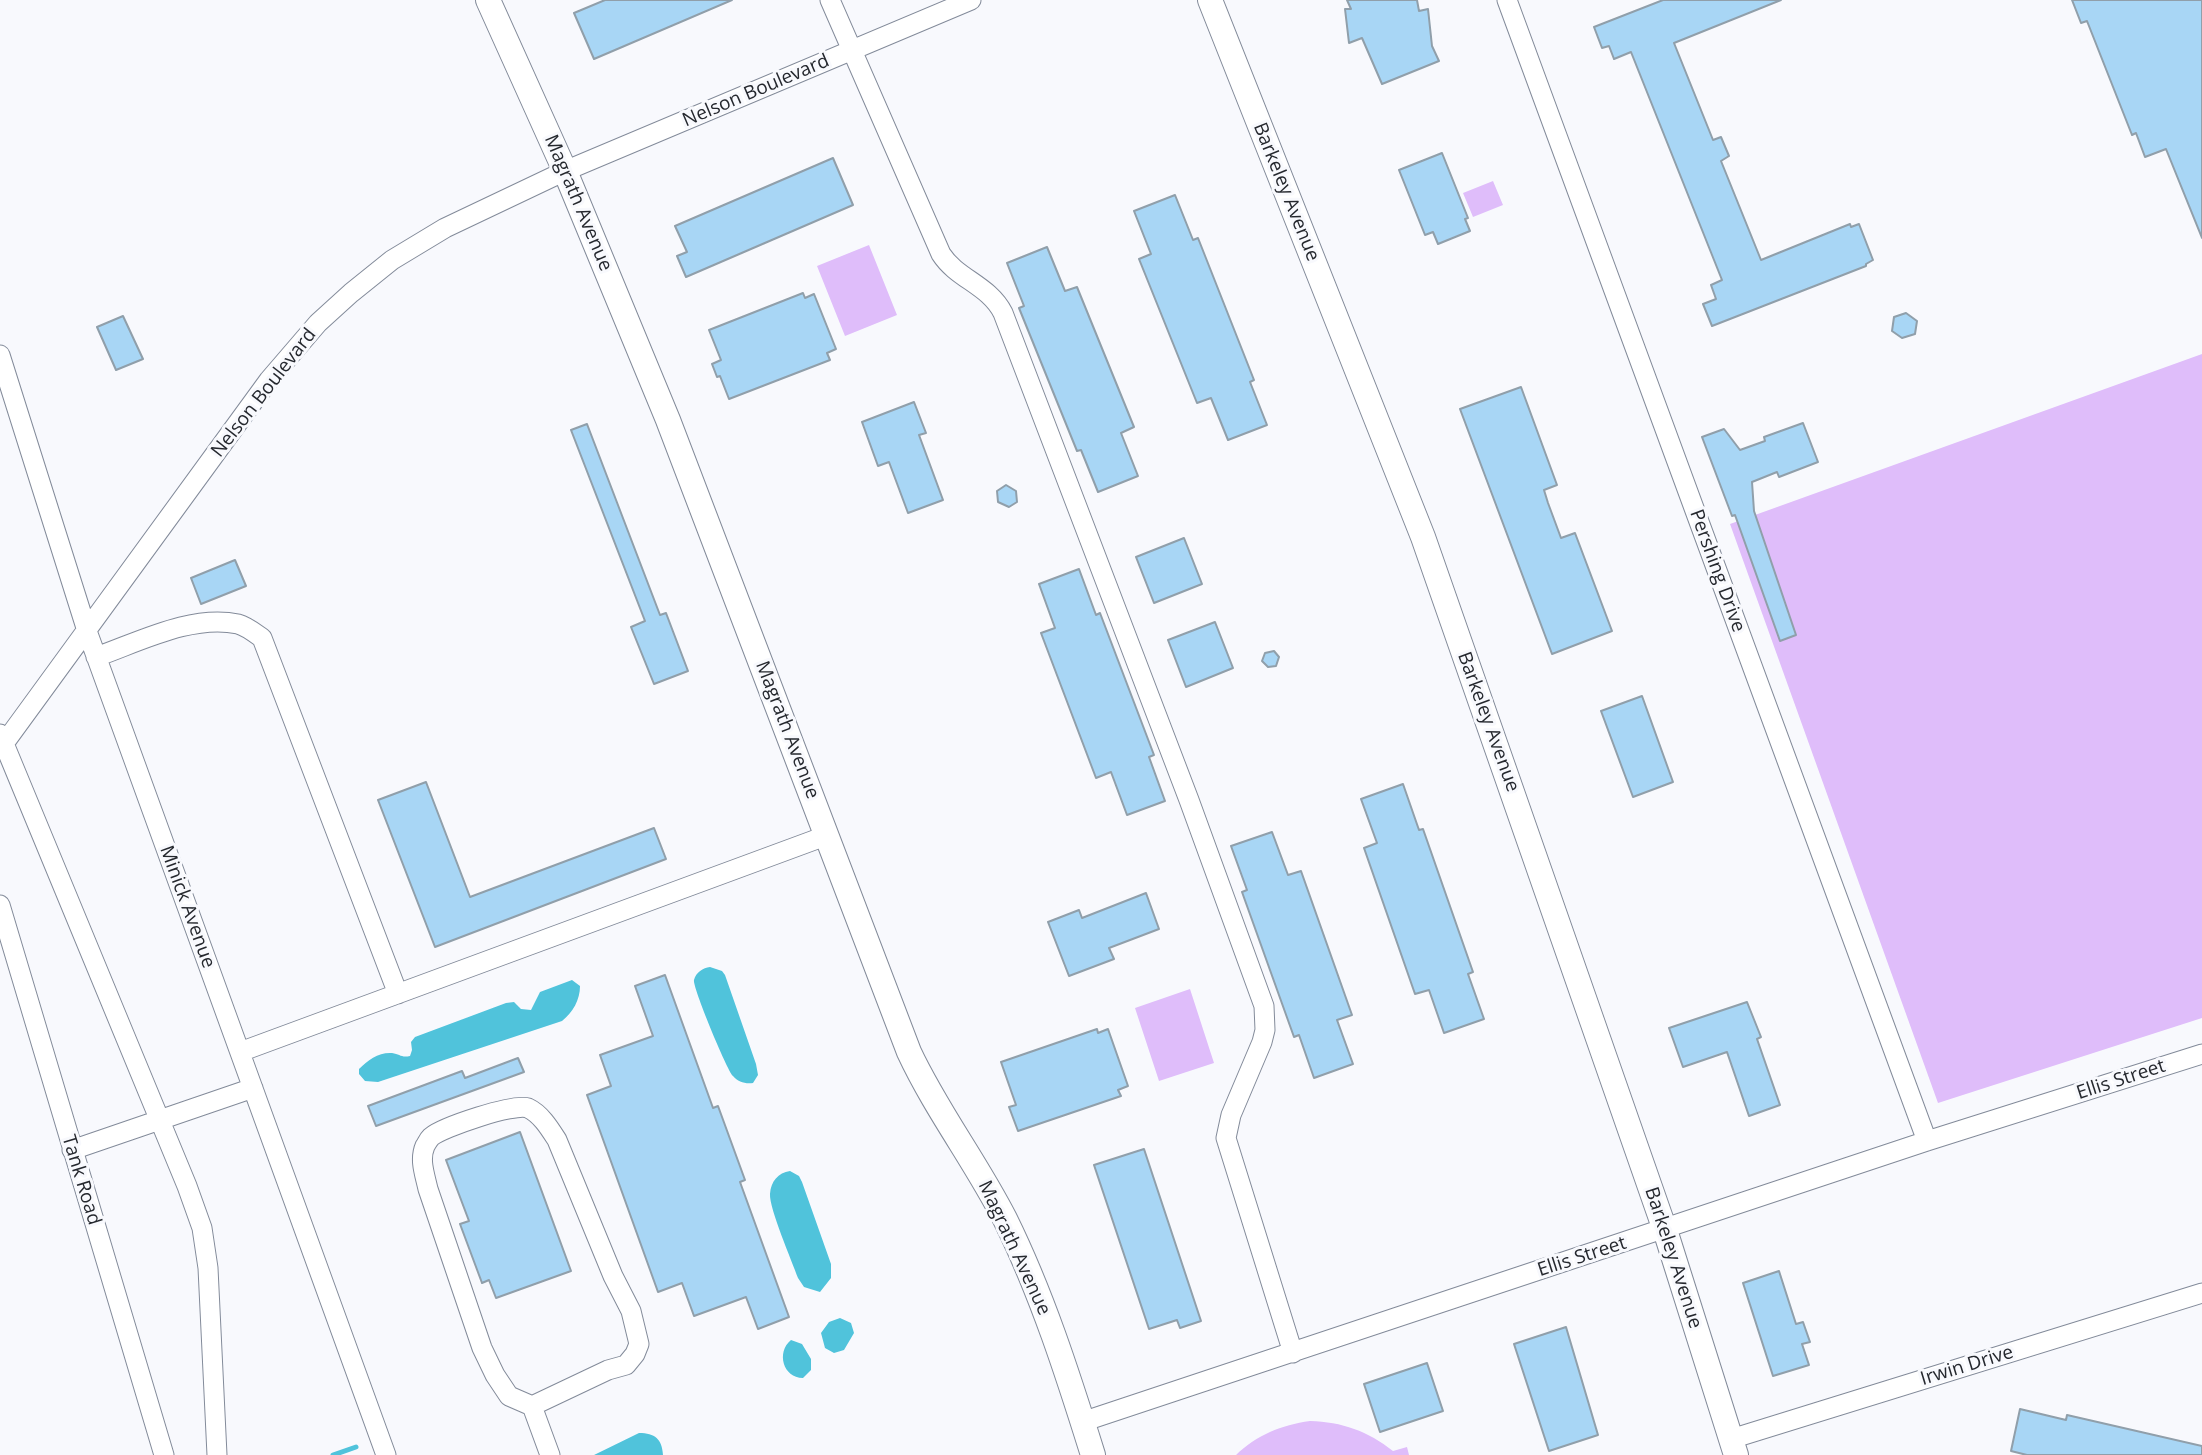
<!DOCTYPE html>
<html>
<head>
<meta charset="utf-8">
<style>
	body { margin:0 }
	canvas { display:block; background:#f8f9fd }
</style>
</head>
<body>
<canvas width="2202" height="1455"></canvas>
<script>
const ctx = document.querySelector('canvas').getContext('2d');
ctx.lineJoin = 'round';
function fill(path, color) { ctx.fillStyle = color; ctx.fill(path, 'evenodd'); }
function trace(path, color, width, dash) { ctx.strokeStyle = color; ctx.lineWidth = width; ctx.lineCap = dash ? 'butt' : 'round'; ctx.setLineDash(dash || []); ctx.stroke(path); }
function drawText(font, color, halo, rows, align = 'center') {
  ctx.font = font + ' "Open Sans",sans-serif'; ctx.lineWidth = 6; ctx.setLineDash([]); ctx.textBaseline = 'middle'; ctx.strokeStyle = halo; ctx.fillStyle = color; for (const [text, x, y, turn = 0] of rows) {
    ctx.save(); ctx.translate(x, y); ctx.rotate((+turn || 0) * Math.PI / 180); ctx.textAlign = isNaN(turn) ? turn : align; if (halo) ctx.strokeText(text, 0, 0); ctx.fillText(text, 0, 0); ctx.restore();
  }
}
fill(new Path2D(`
	M1493,181l10,24 -30,12 -10,-24z
	M869,245l28,70 -52,21 -28,-70z
	M2202,354v664l-264,85 -208,-579z
	M1190,989l24,74 -55,18 -24,-73z
	M1310,1421c32,1 58,10 83,30l14,-4 2,8h-173c21,-20 45,-30 74,-34z`), '#dfbdfa');
fill(new Path2D(`
	M710,967l12,4 3,4 31,89 2,11 -5,8c-8,1 -15,-1 -20,-7 -6,-6 -41,-90 -39,-96 2,-8 9,-12 16,-13z
	M572,980l8,6c0,14 -7,26 -18,35l-184,61 -13,-1 -6,-7v-5c9,-9 20,-17 33,-16 8,1 9,5 18,3l2,-6 -1,-8 4,-5 91,-34 8,-1 7,7 10,1 9,-18z
	M790,1171l9,5 3,6 29,82v14l-11,14 -16,-5 -6,-9c-6,-17 -29,-70 -28,-84 1,-13 8,-21 20,-23z
	M840,1318l11,5 3,10 -10,17 -10,3 -9,-5 -4,-15 8,-11z
	M791,1340l11,4 9,15v11l-8,8c-20,0 -27,-26 -12,-38z
	M639,1433c16,0 23,6 24,22h-69z`), '#50c3db');
trace(new Path2D(`
	M333,1455l23,-8`), '#50c3db', 5);
const building = new Path2D(`
	M605,0h127l-138,59 -20,-46z
	M1347,0h70l2,11 9,-2 4,37 7,15 -57,23 -20,-46 -13,5 -4,-34h6z
	M1663,0h118l-107,43 39,97 8,-3 8,19 -8,5 40,99 89,-36 1,3 8,-3 14,36 -7,4v2l-154,60 -9,-22 13,-5 -5,-14 11,-5 -91,-228 -17,7 -5,-13 -7,2 -8,-21z
	M2072,0h130v238l-36,-89 -21,8 -9,-24 -4,2 -45,-114 -6,2z
	M1442,153l26,65 -3,1 5,12 -32,13 -5,-12 -8,3 -26,-65z
	M833,158l20,47 -167,72 -9,-21 10,-4 -12,-26z
	M1175,195l18,45 5,-2 56,142 -4,2 17,43 -39,15 -17,-42 -14,5 -58,-144 12,-5 -17,-43z
	M1047,247l18,44 12,-4 57,140 -13,6 17,43 -40,16 -17,-42 -4,1 -58,-143 5,-2 -17,-43z
	M803,293l2,5 9,-4 22,55 -9,4 3,7 -101,39 -9,-23 -3,1 -5,-13 9,-4 -12,-30z
	M1906,313l11,8 -2,13 -13,4 -10,-7 2,-14z
	M123,316l20,43 -27,11 -19,-43z
	M1521,387l36,98 -13,5 4,13 13,35 14,-5 37,98 -60,23 -92,-245z
	M914,402l12,31 -7,2 24,65 -35,13 -19,-51 -11,4 -16,-44z
	M1803,423l15,39 -39,15 -2,-5 -25,10 2,29 42,124 -16,6 -45,-126 -3,1 -30,-79 22,-8 16,21 25,-9 -1,-4z
	M587,424l73,191 6,-2 22,58 -34,13 -23,-57 14,-6 -74,-191z
	M1006,485l10,6 1,11 -8,5 -11,-5 -1,-11z
	M1184,538l18,46 -48,19 -18,-46z
	M235,560l11,26 -45,18 -10,-26z
	M1079,569l17,46 4,-2 54,142 -5,2 16,44 -38,14 -16,-43 -15,6 -55,-145 14,-5 -16,-44z
	M1215,622l18,46 -47,19 -18,-47z
	M1274,651l5,6 -3,9 -8,1 -6,-6 3,-8z
	M1642,696l31,86 -40,15 -32,-86z
	M426,782l44,115 184,-69 12,31 -231,88 -57,-147z
	M1403,784l16,46 4,-1 50,143 -5,2 16,45 -40,14 -15,-43 -14,4 -51,-146 13,-5 -16,-44z
	M1272,832l16,43 13,-4 51,144 -15,5 16,44 -39,14 -15,-43 -5,2 -52,-145 5,-2 -16,-44z
	M1146,893l13,36 -50,19 5,11 -45,17 -21,-54 31,-12 3,8z
	M665,975l48,133 5,-2 27,74 -5,2 49,135 -31,12 -12,-32 -52,19 -12,-33 -24,9 -71,-197 24,-9 -11,-31 53,-19 -18,-50z
	M1747,1002l14,35 -4,2 23,66 -31,11 -22,-64 -44,15 -14,-39z
	M1097,1029l1,4 10,-4 20,57 -10,4 3,6 -103,35 -9,-24 7,-2 -15,-43z
	M518,1058l6,14 -148,54 -8,-20 94,-35 3,7z
	M520,1132l51,139 -75,27 -7,-18 -7,3 -22,-59 9,-3 -23,-61z
	M1144,1149l57,172 -21,7 -3,-8 -28,9 -55,-164z
	M1779,1271l17,53 7,-2 7,20 -8,2 7,21 -36,11 -30,-93z
	M1566,1327l32,108 -49,16 -35,-107z
	M1427,1363l16,48 -63,21 -16,-48z
	M2020,1409l46,11 1,-5 135,31v9h-175l-16,-4z`);
fill(building, '#a8d6f5');
trace(building, '#909faa', 2);
const minor = new Path2D(`
	M830,0l111,254c16,25 48,31 62,59l186,487 75,206 1,24 -3,12 -31,73 -5,23 67,215
	M1507,0l420,1141
	M0,355l87,276 299,824
	M96,657c43,-15 96,-43 142,-33 8,2 17,9 24,14l136,356
	M0,734l187,452 15,42 6,40 9,187
	M0,749l269,-369 49,-57 33,-30 41,-33 53,-32 120,-57 406,-171
	M0,905l164,550
	M240,1052l588,-217
	M72,1150l181,-62
	M532,1406l76,-36 18,-5 9,-11 4,-10 -8,-33 -18,-35 -56,-136c-7,-11 -16,-26 -29,-32 -14,-5 -85,19 -97,29 -3,3 -4,6 -6,9 -6,14 0,29 3,43l54,159 13,27 14,21 23,10 18,49
	M1082,1422l845,-281 275,-87
	M1731,1439l471,-146`);
const major = new Path2D(`
	M488,0l77,171 103,249 241,632c27,58 67,110 96,167 37,75 63,156 88,236
	M1210,0l213,537 242,693 71,225`);
trace(minor, '#838b9a', 21);
trace(major, '#838b9a', 26);
trace(minor, '#fff', 19);
trace(major, '#fff', 24);
drawText('19px', '#25282e', '#f8f9fd', [
	["Nelson Boulevard",756,91,-23],
	["Barkeley Avenue",1286,192,68],
	["Magrath Avenue",578,203,67],
	["Nelson Boulevard",264,393,-52],
	["Pershing Drive",1717,571,70],
	["Barkeley Avenue",1488,722,70],
	["Magrath Avenue",787,730,69],
	["Minick Avenue",187,907,70],
	["Ellis Street",2121,1080,-18],
	["Tank Road",81,1180,73],
	["Magrath Avenue",1014,1248,65],
	["Ellis Street",1582,1257,-18],
	["Barkeley Avenue",1673,1258,72],
	["Irwin Drive",1967,1366,-17]
]);
</script>
</body>
</html>
